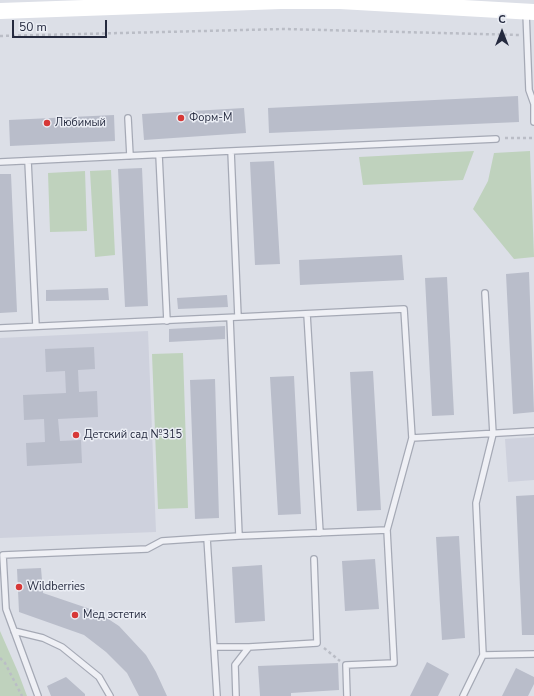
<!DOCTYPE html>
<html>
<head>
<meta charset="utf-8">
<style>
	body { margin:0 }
	#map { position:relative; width:534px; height:696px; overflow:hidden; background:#dcdfe7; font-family:"Nunito Sans",sans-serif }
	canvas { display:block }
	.north { position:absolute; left:482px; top:12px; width:40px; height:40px; -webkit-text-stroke:3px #ebeef5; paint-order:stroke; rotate:0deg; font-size:11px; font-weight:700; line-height:16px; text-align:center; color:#252a3f }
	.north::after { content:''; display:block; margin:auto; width:14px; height:18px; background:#252a3f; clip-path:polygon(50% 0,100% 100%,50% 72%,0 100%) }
	.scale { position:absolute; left:12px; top:20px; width:95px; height:18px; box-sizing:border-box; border:2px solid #252a3f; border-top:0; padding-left:5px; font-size:12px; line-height:14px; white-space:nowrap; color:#252a3f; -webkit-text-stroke:3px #ebeef5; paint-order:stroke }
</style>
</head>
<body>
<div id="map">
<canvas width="534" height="696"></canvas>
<div class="north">С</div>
<div class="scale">50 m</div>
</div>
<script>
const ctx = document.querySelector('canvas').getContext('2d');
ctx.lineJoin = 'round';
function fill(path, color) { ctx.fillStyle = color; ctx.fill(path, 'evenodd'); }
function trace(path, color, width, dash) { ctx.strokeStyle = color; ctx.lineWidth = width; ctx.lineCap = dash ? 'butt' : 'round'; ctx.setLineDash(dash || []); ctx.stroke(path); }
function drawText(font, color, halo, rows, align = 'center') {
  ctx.font = font + ' "Nunito Sans",sans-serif'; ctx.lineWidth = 3; ctx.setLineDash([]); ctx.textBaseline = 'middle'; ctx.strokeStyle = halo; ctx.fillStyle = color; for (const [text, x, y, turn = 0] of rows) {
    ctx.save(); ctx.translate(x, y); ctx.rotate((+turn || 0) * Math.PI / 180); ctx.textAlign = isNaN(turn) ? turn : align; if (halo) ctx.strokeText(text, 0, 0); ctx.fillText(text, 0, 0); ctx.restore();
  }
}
fill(new Path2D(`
	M148,331l8,201 -156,6v-200z
	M534,437v43l-26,2 -3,-43z`), '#ced1dd');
fill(new Path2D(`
	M474,151l-11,29 -100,5 -4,-28z
	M530,151l4,106 -20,2 -41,-50 15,-28 6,-28z
	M111,170l4,85 -20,2 -5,-86z
	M85,171l2,60 -37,1 -2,-59z
	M183,353l5,155 -30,1 -6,-155z
	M0,631l18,41 9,24h-27z`), '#bfd2bd');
fill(new Path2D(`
	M518,96l1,26 -250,11 -1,-25z
	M244,108l2,25 -102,7 -2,-26z
	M114,115l1,26 -105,5 -1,-26z
	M274,161l6,103 -25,1 -5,-103z
	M142,168l6,138 -23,1 -7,-138z
	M0,174h11l6,138 -17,1z
	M402,255l2,25 -104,5 -1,-25z
	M529,272l5,140 -21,2 -7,-140z
	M447,277l7,138 -22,1 -7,-138z
	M108,288l1,12 -63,1v-11z
	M227,295l1,12 -50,2 -1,-11z
	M225,326v13l-56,3v-13z
	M94,347l1,22 -17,1 1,22 18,-1 1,26 -40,2 2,22 21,-1 1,23 -55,3 -1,-23 19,-1 -1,-23 -20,1 -1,-25 43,-2 -1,-22 -19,1 -1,-23z
	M373,371l8,139 -24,1 -7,-139z
	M294,376l7,138 -23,1 -8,-138z
	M215,379l4,139 -24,1 -5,-139z
	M534,495v140h-12l-6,-139z
	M459,536l6,102 -23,2 -6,-103z
	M375,559l4,50 -34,2 -3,-50z
	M262,565l3,56 -30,2 -3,-56z
	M41,568l2,25 53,18 23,15 27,29 10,17 11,24h-28l-12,-23 -21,-21 -22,-17 -65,-23 -2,-43z
	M427,662l22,12 -11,22h-28z
	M338,663l1,27 -48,3v3h-31l-2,-30z
	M516,668l18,9v7l-6,12h-26z
	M66,677l19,17v2h-34l-4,-10z`), '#b9bdca');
const lane = new Path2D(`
	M526,12l3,78 5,14v18
	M128,118l2,38
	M231,151l265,-12
	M159,155l8,166
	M28,161l8,165
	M0,162l231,-11 7,166 -238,11
	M485,293l8,141 -17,69 7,152 51,-1
	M307,314l13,219
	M238,317l166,-8 8,129 122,-7
	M239,536l148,-6 25,-92
	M14,631l29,7 19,9 37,30 11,19
	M214,647h35l-14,18 1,31
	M249,647l68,-4 -3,-84
	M38,696l-32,-87 -3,-54 144,-6 15,-8 45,-3
	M217,696l-10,-158 32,-2 -9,-218
	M347,696l-1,-31 48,-2 -7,-133
	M463,696l20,-41`);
trace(lane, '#a5a9b5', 8);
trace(new Path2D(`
	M0,36l284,-7 236,6
	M505,138h29
	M324,648l16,13
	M0,658l5,5 17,33`), '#babdc6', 2.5, [3, 3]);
trace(lane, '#eff0f5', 5.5);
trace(new Path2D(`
	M0,11l281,-10h59l194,11`), '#fff', 16);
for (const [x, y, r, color] of [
	[181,118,4,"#d73837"],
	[47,123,4,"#d73837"],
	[76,435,4,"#d73837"],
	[19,587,4,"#d73837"],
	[75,615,4,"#d73837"]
]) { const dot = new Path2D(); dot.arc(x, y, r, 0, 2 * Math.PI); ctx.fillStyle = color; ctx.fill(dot); trace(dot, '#ebeef5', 1.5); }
drawText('11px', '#252a3f', '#ebeef5', [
	["Форм-М",189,118],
	["Любимый",55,123],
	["Детский сад №315",84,435],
	["Wildberries",27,587],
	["Мед эстетик",83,615]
], 'left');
</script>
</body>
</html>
